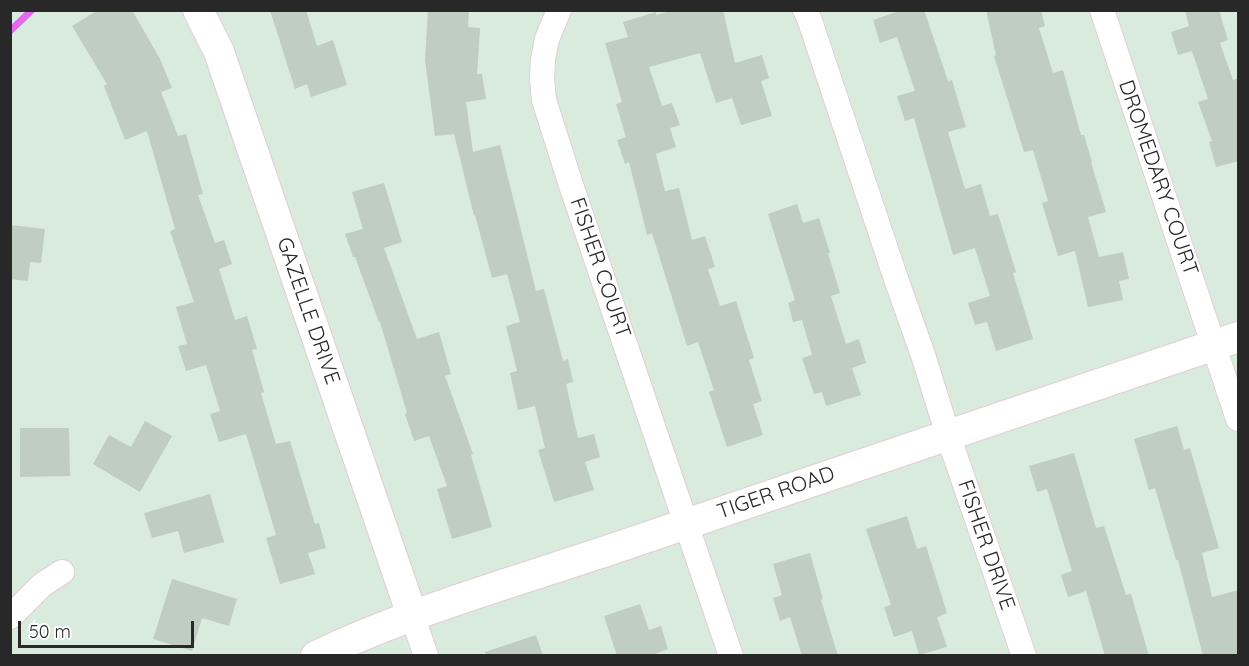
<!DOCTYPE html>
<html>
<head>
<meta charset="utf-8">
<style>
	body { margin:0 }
	#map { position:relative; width:1249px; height:666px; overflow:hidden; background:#d9ebdd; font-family:Quicksand,sans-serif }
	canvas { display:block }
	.frame { position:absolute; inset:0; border:12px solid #282828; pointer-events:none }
	.scale { position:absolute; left:18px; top:621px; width:176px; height:27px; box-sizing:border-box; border:3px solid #282828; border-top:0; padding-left:8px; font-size:18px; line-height:21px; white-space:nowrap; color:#282828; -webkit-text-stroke:4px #fff; paint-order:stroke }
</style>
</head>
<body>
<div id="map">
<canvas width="1249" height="666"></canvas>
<div class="frame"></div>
<div class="scale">50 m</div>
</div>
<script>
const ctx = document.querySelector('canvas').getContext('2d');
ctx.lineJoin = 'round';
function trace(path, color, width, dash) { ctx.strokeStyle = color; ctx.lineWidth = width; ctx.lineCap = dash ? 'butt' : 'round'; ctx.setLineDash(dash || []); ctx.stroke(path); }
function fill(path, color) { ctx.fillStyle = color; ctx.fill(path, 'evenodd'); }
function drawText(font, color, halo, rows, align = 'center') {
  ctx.font = font + ' Quicksand,sans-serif'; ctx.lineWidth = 4.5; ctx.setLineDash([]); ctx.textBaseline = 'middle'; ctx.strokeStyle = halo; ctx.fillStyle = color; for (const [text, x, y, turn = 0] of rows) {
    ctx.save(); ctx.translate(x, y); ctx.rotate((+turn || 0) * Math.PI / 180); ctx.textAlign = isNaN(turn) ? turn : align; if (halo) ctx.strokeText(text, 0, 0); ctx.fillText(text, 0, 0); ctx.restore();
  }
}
trace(new Path2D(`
	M10,31l22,-21`), '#e569f0', 7);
fill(new Path2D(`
	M98,10h34l28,49 12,29 -11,4 17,44 8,-2 17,60 -5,1 17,48 9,-3 8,24 -13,5 16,51 12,-4 10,33 -5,1 12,42 -3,1 15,51 14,-3 25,83 4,-1 7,25 -18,5 7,21 -35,10 -14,-46 10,-3 -30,-101 -27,8 -9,-28 10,-3 -14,-46 -20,6 -8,-25 9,-2 -11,-37 18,-5 -24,-71 5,-2 -28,-98 -22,9 -21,-54 3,-2 -35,-58z
	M270,10h36l11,36 16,-6 14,45 -36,12 -4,-13 -12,5z
	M428,10h41l-1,17 12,1 -3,46h5l4,25 -20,3 7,50 27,-7 36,146 8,-2 19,72 5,-2 5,23 -7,2 12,54 16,-4 6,23 -15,5 9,28 -40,12 -16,-52 7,-2 -10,-42 -17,4 -8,-37 7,-2 -11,-45 14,-4 -13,-48 -15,4 -17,-63 -1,1 -20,-82 -19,2 -10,-76z
	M674,10h49l12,53 27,-8 7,23 -8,3 11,35 -31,9 -9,-27 -16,5 -16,-50 -51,14 13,39 10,-3 8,22 -10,3 6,19 -20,7 9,37 14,-3 13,52 13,-4 10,31 -7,2 12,37 16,-5 18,57 -5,2 13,41 -9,3 10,31 -36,12 -18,-55 5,-2 -16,-48 -11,4 -35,-113 -5,2 -18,-73 -4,2 -8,-24 9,-3 -10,-33 6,-2 -17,-59 23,-6 -5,-15 33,-10v3z
	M902,10h22l24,71 4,-1 14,47 -18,5 17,57 16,-5 9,32 8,-2 18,58 -3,1 20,66 -37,12 -9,-29 -12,3 -7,-22 22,-7 -15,-48 -22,7 -39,-137 -9,3 -8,-25 18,-5 -18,-54 -17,6 -7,-23z
	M986,10h55l4,16 -6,2 14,45 10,-3 18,65h3l8,27h-1l15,50 -18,5 11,40 24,-5 6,27 -10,2 4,19 -35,7 -13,-56 -17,5 -16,-53 6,-2 -15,-51 -9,2 -30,-96 2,-1z
	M1185,10h34l9,30 -8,3 13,37 6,-2v83l-23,6 -7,-25 3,-1 -14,-39 10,-3 -16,-48 -14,4 -7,-23 18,-6z
	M384,183l18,59 -18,6 33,91 22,-7 12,42 -6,2 28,78 -2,1 21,72 -40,12 -15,-50 10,-3 -18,-50 -15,5 -9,-27 2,-1 -27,-91h-1l-24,-65h-2l-8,-23 18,-5 -11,-37z
	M797,204l6,19 16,-5 11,35h-2l12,40 -9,3 15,48 13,-5 7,24 -14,5 9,27 -35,11 -4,-14 -8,2 -12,-36 10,-3 -10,-35 -9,2 -5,-19 7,-3 -27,-86z
	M10,225l35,4 -4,34 -11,-1 -2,19 -18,-2z
	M145,421l27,15 -32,56 -47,-28 16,-29 22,12z
	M1177,426l7,24 6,-2 29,100 -17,5 10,44 27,-7v66h-36l-25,-96h-2l-21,-72 -6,2 -15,-51z
	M20,428h49l1,48 -50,1z
	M1074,453l22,75 8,-2 22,69 5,-1 18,62h-44l-19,-65 -18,6 -7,-22 11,-4 -25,-82 -10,3 -8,-26z
	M210,494l14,48 -40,11 -6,-22 -26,7 -8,-25z
	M907,516l10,33 9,-3 21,67 -10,4 10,30 -28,8 -7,-24 -18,6 -10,-30 7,-2 -25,-76z
	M810,553l13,46 -2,1 17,56h-36l-12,-39 -10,4 -7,-23 9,-3 -9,-31z
	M172,579l65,20 -8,27 -27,-8 -10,33 -39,-12z
	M640,604l9,26 12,-4 7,23 -18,7h-33l-13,-40z
	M536,635l7,21h-58v-4z`), '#bfcdc2');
const minor = new Path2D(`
	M559,10l-12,29 -4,20 -1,20 2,21 27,85 160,471
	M805,10l4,8 86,258 28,79 25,80 76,221
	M1102,10l136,409
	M412,615l14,41
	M10,617l32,-32 20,-13`);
const tertiary = new Path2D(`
	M198,10l21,42 193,563
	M316,656c101,-48 209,-77 314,-113 203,-69 406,-137 608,-206`);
trace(minor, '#e1ced8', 26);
trace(tertiary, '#e1ced8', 32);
trace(minor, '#fff', 24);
trace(tertiary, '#fff', 30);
drawText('21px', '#282828', '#fff', [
	["DROMEDARY COURT",1158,178,71],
	["FISHER COURT",600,268,71],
	["GAZELLE DRIVE",308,311,71],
	["TIGER ROAD",776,493,-19],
	["FISHER DRIVE",986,545,71]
]);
</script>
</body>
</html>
